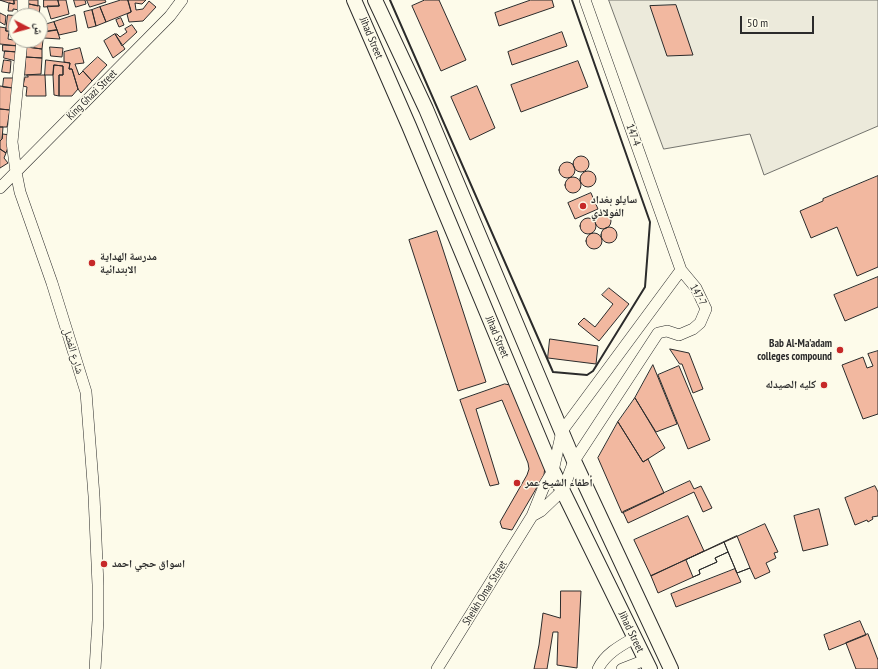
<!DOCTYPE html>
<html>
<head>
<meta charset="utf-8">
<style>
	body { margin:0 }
	#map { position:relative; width:878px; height:669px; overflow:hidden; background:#fdfbea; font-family:"PT Sans Narrow","Noto Naskh Arabic",sans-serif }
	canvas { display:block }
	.north { position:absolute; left:8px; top:8px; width:40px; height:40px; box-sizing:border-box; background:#fdfbea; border:1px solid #a9a89e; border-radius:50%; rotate:96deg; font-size:11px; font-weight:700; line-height:16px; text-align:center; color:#2b2b2b }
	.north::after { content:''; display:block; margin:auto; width:14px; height:18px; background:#c62828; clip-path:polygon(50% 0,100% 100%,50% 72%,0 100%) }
	.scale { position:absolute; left:740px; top:16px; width:74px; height:18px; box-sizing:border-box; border:2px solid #2b2b2b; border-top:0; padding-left:5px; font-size:12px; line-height:14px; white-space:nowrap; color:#2b2b2b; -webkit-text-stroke:3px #fdfbea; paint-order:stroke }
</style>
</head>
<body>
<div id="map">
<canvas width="878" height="669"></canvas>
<div class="north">ش</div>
<div class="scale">50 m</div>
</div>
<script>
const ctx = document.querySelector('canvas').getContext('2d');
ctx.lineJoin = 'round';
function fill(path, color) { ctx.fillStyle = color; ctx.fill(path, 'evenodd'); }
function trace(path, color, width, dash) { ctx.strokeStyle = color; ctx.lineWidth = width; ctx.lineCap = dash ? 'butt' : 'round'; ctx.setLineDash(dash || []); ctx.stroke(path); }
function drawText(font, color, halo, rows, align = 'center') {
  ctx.font = font + ' "PT Sans Narrow","Noto Naskh Arabic",sans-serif'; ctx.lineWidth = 3; ctx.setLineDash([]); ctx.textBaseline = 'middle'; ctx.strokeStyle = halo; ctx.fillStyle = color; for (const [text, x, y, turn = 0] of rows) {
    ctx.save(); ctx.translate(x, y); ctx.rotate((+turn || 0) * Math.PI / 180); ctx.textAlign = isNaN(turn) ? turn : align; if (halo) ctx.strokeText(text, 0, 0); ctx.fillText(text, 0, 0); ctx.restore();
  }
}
const parking = new Path2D(`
	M609,0h269v126l-114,49 -14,-41 -86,15z`);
fill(parking, '#eceadb');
trace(parking, '#74746e', 1);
const building = new Path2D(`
	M0,0h14v4l-5,-1z
	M14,0h5l1,10 -7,-1v2h-5l1,-8 5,1z
	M29,0h9v6l-9,-2z
	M44,0h14l1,6 -15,1z
	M58,0h8l3,14 -18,5 -4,-13h12z
	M74,0h11l1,4 -10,3z
	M87,0h18l1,2 -16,5z
	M121,0h7l3,12 -25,10 -6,-15z
	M128,0h18l-4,4 -7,-1 1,7 7,-1 6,-8 7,6 -13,14 -14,1 -2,-8 4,-2z
	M425,0h14l27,60 -25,11 -29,-65z
	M531,0h21l2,7 -55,19 -4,-13z
	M29,4l11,2 -1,10h-10z
	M676,5l17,50 -26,1 -17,-50z
	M100,7l6,15 -10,4 -4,-16z
	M92,10l4,16 -8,2 -4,-16z
	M0,13l6,3 -1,9 -5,-3z
	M8,15l12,1h-4v16l-10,-1z
	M75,15l2,16 -18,4 -5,-13z
	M121,18l3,7 -5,2 -3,-7z
	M40,22h5l-1,16 -4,-1z
	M54,22l3,8 -13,2v-7z
	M132,25l5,7 -15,14 -7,-12h2l3,3 7,-5 -2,-3z
	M0,27l6,1v3h3l-1,8 5,1 1,-8h2v8h3v6l-19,-2z
	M57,30l3,9 -16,-1v-6z
	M562,32l5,14 -55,19 -4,-13z
	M115,34l10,15 -12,9 -9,-17z
	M27,40h16l-1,9 -15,-2z
	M3,45l16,1 -2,6 -14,-1z
	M27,47l15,2v9l-16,-1z
	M50,47l13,1 -1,9 -11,-1z
	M80,48l4,15 -9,1 4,11 4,-4 9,10 -11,12 -3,-4 -6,-20h-3l1,-6 -6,-1v-10z
	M5,51l12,1 -1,9 -12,-3z
	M26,57l16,1 -1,16 -16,1z
	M98,57l9,8 -15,16 -9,-10z
	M4,60l7,1 -1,12 -8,-1z
	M46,60l24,3 -1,6h3l6,20 -6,7h-13v-21h4v-9l-9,-1 -1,10h-8z
	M578,61l10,26 -67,25 -10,-27z
	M54,65l9,1v9h-4v21l-5,-1 -1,-20z
	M27,75h18l1,21h-20l1,-9 -4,-1 2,-9h3z
	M4,78h10l-1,10 -10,-1z
	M0,86l13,2 -3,22 -10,-1z
	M477,86l18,42 -25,12 -19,-43z
	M0,109l10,1 -3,17h-7z
	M0,127h3l-1,12 -2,2z
	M3,134l6,1 1,6 -4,12 -6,-4v-8l2,-2z
	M0,149l6,4 -2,5 4,5 -8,5z
	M573 164a8 8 0 1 1 16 0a8 8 0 1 1-16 0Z
	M559 170a8 8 0 1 1 16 0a8 8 0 1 1-16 0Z
	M580 179a8 8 0 1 1 16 0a8 8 0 1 1-16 0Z
	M878,176v91l-21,9 -20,-49 -26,11 -11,-27 23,-10v-2z
	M565 185a8 8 0 1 1 16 0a8 8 0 1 1-16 0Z
	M591,193l7,16 -23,10 -7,-16z
	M595 221a8 8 0 1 1 16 0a8 8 0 1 1-16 0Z
	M580 226a8 8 0 1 1 16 0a8 8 0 1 1-16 0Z
	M601 235a8 8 0 1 1 16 0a8 8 0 1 1-16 0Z
	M437,231l49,151 -28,9 -49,-151z
	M586 241a8 8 0 1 1 16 0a8 8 0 1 1-16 0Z
	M878,277v30l-33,14 -11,-26z
	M609,288l20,16 -30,37 -21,-17 6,-6 11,9 18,-23 -11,-9z
	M550,339l48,7 -2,18 -48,-6z
	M670,349l19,4 14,36 -10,4 -11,-29h-2z
	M878,351v63l-15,5 -21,-54 21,-8 4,11 6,-2 -5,-12z
	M653,365l24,59 -21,8 -21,-34z
	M679,366l31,74 -22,9 -30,-74z
	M505,384l5,1 35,81 -1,9 -4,7 -28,48 -10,-2 -2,-6 27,-47 2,-6 -1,-6 -26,-63 -26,9 23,75 -9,2 -30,-86z
	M635,398l30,50 -22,14 -25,-40z
	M618,422l25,40 5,-3 16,34 -42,20 -24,-55z
	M690,481l4,8 7,-3 11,22 -9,4 -9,-20 -66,31 -5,-11z
	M875,486l3,6v24l-6,1 1,2 -5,3 -1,-2 -12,5 -10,-27z
	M819,509l9,36 -25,6 -9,-35z
	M688,516l16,35 -53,25 -17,-36z
	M765,524l13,28 -4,1 2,5 -10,5 4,9 -15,7 -5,-11 -13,5 -9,-21 -13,6 2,4 -18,8 1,4 -42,19 -7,-17z
	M737,536l13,32 -13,5 -13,-31z
	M724,542l4,10 -13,6 2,4 -18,8 1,4 -7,3 -7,-17z
	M735,569l6,13 -65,25 -5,-13z
	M561,591h20l-4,77 -20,-3 1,-33h-5l-6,37h-13l5,-24 4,-32 17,5z
	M860,621l6,14 -37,15 -5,-15z
	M868,634l10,26v9h-22l-10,-26z`);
fill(building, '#f2b8a0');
trace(building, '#2b2b2b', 1);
const minor = new Path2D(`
	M23,0v16
	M22,40l-10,102 4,30 4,20 32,91 34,109 8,104 4,89v35l-3,49
	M0,188l170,-172 12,-16
	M532,516l9,-5 22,-21 11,-29 84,-128 9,-2 12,4 14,-6 7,-6 6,-14 -10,-21 -15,-18 -96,-270
	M437,669l95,-153 13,-32 8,-13 9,-40 119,-161
	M598,669c7,-15 22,-23 36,-31
	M622,669l23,-9`);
const major = new Path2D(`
	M354,0l55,126 144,345 97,198
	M375,0l51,109 148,352 97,208`);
trace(minor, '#2b2b2b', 12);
trace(major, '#2b2b2b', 16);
trace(minor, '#fdfbea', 11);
trace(major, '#fdfbea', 14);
trace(new Path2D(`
	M390,0l163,372 34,3 6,-4 52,-84 5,-65 -78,-222`), '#2b2b2b', 2);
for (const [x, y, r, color] of [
	[583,206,4,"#c62828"],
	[92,263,4,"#c62828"],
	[840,350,4,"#c62828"],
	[824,385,4,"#c62828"],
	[517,483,4,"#c62828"],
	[104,564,4,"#c62828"]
]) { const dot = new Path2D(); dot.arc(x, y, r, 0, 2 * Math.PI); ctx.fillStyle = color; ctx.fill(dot); trace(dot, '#fdfbea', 1.5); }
drawText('11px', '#2b2b2b', '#fdfbea', [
	["Jihad Street",371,38,67],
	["King Ghazi Street",92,95,-45],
	["147-4",633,135,70],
	["147-7",698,295,61],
	["Jihad Street",497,337,67],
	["شارع الفضل",73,351,73],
	["Sheikh Omar Street",485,593,-58],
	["Jihad Street",631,632,64]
]);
drawText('bold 11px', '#2b2b2b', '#fdfbea', [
	["سايلو بغداد",591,200],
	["الفولاذي",591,213],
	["مدرسة الهداية",100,257],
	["الابتدائية",100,270],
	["Bab Al-Ma'adam",832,344,"right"],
	["colleges compound",832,357,"right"],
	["كليه الصيدله",816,385,"right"],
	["أطفاء الشيخ عمر",525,483],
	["اسواق حجي احمد",112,564]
], 'left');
</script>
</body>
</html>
